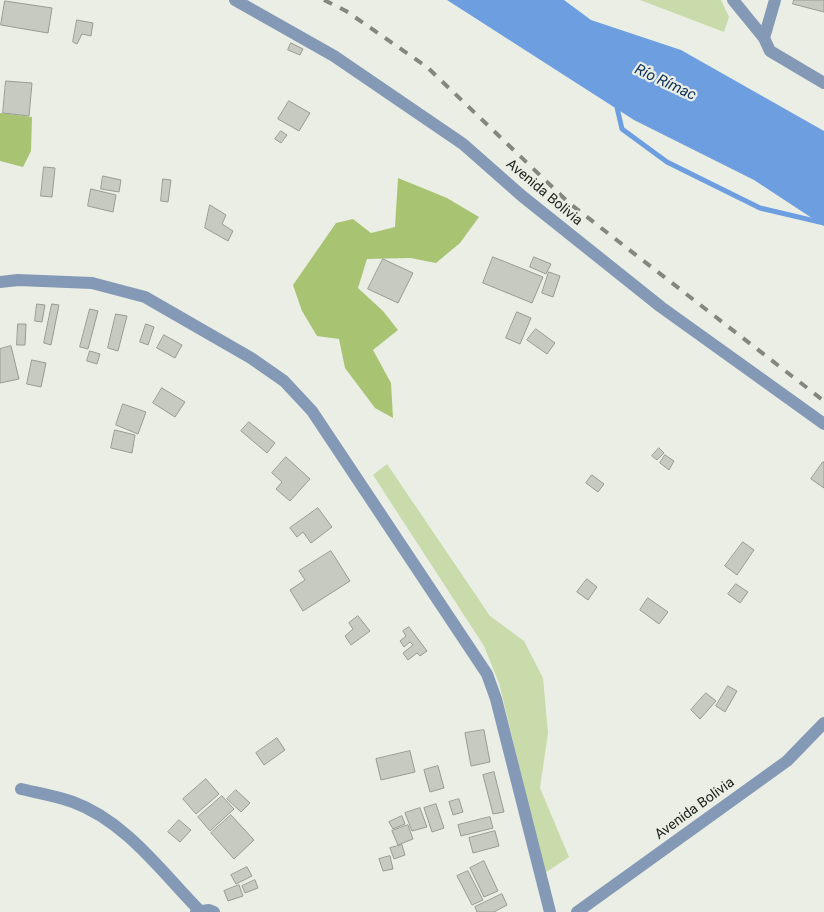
<!DOCTYPE html>
<html>
<head>
<meta charset="utf-8">
<style>
	body { margin:0 }
	canvas { display:block; background:#ebeee5 }
</style>
</head>
<body>
<canvas width="824" height="912"></canvas>
<script>
const ctx = document.querySelector('canvas').getContext('2d');
ctx.lineJoin = 'round';
function fill(path, color) { ctx.fillStyle = color; ctx.fill(path, 'evenodd'); }
function trace(path, color, width, dash) { ctx.strokeStyle = color; ctx.lineWidth = width; ctx.lineCap = dash ? 'butt' : 'round'; ctx.setLineDash(dash || []); ctx.stroke(path); }
function drawText(font, color, halo, rows, align = 'center') {
  ctx.font = font + ' Roboto,sans-serif'; ctx.lineWidth = 4.5; ctx.setLineDash([]); ctx.textBaseline = 'middle'; ctx.strokeStyle = halo; ctx.fillStyle = color; for (const [text, x, y, turn = 0] of rows) {
    ctx.save(); ctx.translate(x, y); ctx.rotate((+turn || 0) * Math.PI / 180); ctx.textAlign = isNaN(turn) ? turn : align; if (halo) ctx.strokeText(text, 0, 0); ctx.fillText(text, 0, 0); ctx.restore();
  }
}
fill(new Path2D(`
	M640,0h81l8,17 -5,15z
	M387,464l103,152 34,25 19,37 5,55 -8,55 29,69 -24,16 -46,-190 -15,-37 -111,-171z`), '#c9dbab');
fill(new Path2D(`
	M0,113l32,4 -1,34 -8,16 -23,-6z
	M398,178l49,20 32,19 -19,26 -24,20 -26,-5 -43,1 -9,29 25,23 15,19 -25,20 18,33 2,35 -18,-10 -30,-40 -6,-29 -22,-3 -15,-25 -9,-26 43,-62 17,-4 18,14 24,-6z`), '#a8c473');
fill(new Path2D(`
	M447,0h117l27,20 90,30 143,81v95l-70,-46 -120,-60z`), '#6d9fe0');
trace(new Path2D(`
	M616,103l6,26 45,33 93,46 64,15`), '#6d9fe0', 5);
const building = new Path2D(`
	M794,0h30v12l-31,-8z
	M5,1l47,7 -4,25 -47,-8z
	M77,20l16,3 -2,13 -9,-2 -5,10 -4,-2z
	M291,43l12,6 -3,6 -12,-5z
	M6,81l26,2 -3,33 -26,-3z
	M289,101l21,12 -11,18 -21,-12z
	M281,131l6,4 -6,8 -6,-4z
	M44,167l11,1 -3,29 -11,-1z
	M103,176l18,4 -2,12 -18,-3z
	M163,179l8,1 -3,22 -7,-1z
	M91,189l25,6 -3,17 -25,-6z
	M210,205l16,10 -4,9 11,7 -5,10 -23,-13z
	M493,257l50,20 -11,26 -49,-20z
	M534,257l17,7 -5,10 -16,-7z
	M383,259l30,14 -15,30 -30,-14z
	M549,272l11,4 -7,21 -11,-4z
	M37,304l8,1 -3,17 -7,-1z
	M52,304l7,1 -8,40 -7,-2z
	M90,309l8,2 -10,38 -8,-2z
	M517,312l14,6 -11,26 -14,-6z
	M116,314l11,2 -9,35 -10,-3z
	M18,324h8l-1,21h-8z
	M146,324l8,3 -6,18 -8,-3z
	M536,329l19,14 -8,11 -20,-14z
	M164,335l18,10 -7,13 -18,-10z
	M11,346l8,33 -19,4v-34z
	M90,351l10,3 -3,10 -10,-3z
	M32,360l14,3 -5,24 -14,-3z
	M162,388l23,14 -10,15 -22,-14z
	M123,404l23,8 -8,22 -22,-9z
	M249,422l26,21 -8,10 -26,-22z
	M115,430l20,5 -3,18 -21,-5z
	M659,448l5,5 -7,7 -5,-4z
	M665,455l9,6 -5,9 -9,-7z
	M286,457l24,22 -20,22 -14,-12 6,-7 -10,-9z
	M823,462h1v26l-13,-9z
	M592,475l12,9 -6,8 -12,-9z
	M318,508l14,19 -21,16 -8,-11 -6,5 -7,-9z
	M743,542l11,8 -17,25 -12,-9z
	M331,551l19,30 -47,30 -13,-21 15,-10 -6,-9z
	M587,579l10,8 -9,13 -11,-8z
	M736,584l12,8 -8,11 -12,-9z
	M648,598l20,14 -9,12 -19,-14z
	M358,616l12,15 -19,14 -6,-9 8,-7 -4,-6z
	M409,627l18,24 -7,5 -3,-3 -9,7 -5,-7 10,-8 -3,-3 -6,5 -4,-6 6,-5 -3,-5z
	M728,686l9,5 -12,21 -9,-6z
	M706,693l10,8 -16,18 -9,-9z
	M484,730l6,32 -19,4 -6,-33z
	M277,738l8,12 -21,15 -8,-12z
	M410,751l5,21 -34,8 -5,-21z
	M438,766l6,22 -14,4 -6,-22z
	M494,772l10,40 -11,2 -10,-39z
	M206,779l13,15 -23,20 -13,-15z
	M236,790l14,13 -9,9 -14,-13z
	M222,796l12,13 -24,22 -12,-14z
	M459,799l4,13 -10,3 -4,-13z
	M436,804l8,24 -12,4 -8,-24z
	M420,808l7,19 -15,4 -7,-18z
	M231,815l23,25 -20,19 -23,-26z
	M402,816l3,8 -12,5 -4,-7z
	M490,817l3,11 -32,8 -3,-11z
	M179,820l12,10 -11,12 -12,-10z
	M408,825l5,14 -15,6 -6,-14z
	M495,831l4,15 -26,7 -4,-15z
	M402,845l3,10 -11,4 -4,-11z
	M390,856l3,13 -10,2 -4,-12z
	M484,861l14,30 -14,6 -14,-29z
	M247,867l5,9 -16,8 -5,-9z
	M468,871l15,29 -11,5 -15,-29z
	M255,880l3,8 -13,5 -3,-7z
	M239,885l4,11 -15,5 -4,-10z
	M502,894l5,11 -13,7h-17l-2,-5z`);
fill(building, '#c7cac1');
trace(building, '#979b92', 1);
trace(new Path2D(`
	M235,0l99,56 129,88 59,52 139,111 163,117
	M733,0l31,38 6,13 54,32
	M764,38l11,-38
	M0,282l18,-2 74,3 53,14 106,61 33,23 28,30 175,263 9,25 54,213
	M21,789c17,4 35,7 52,13 52,19 88,69 126,108
	M196,912l13,-2 5,2
	M577,912l210,-151 37,-38`), '#8399b5', 12);
trace(new Path2D(`
	M324,0l22,11 81,56 142,136 255,198`), '#848780', 4, [9, 9]);
drawText('14px', '#20221e', '#ebeee5', [
	["Avenida Bolivia",544,193,40],
	["Avenida Bolivia",695,809,-36]
]);
drawText('italic 15px', '#0d2f59', '#ebeee5', [
	["Río Rímac",665,83,25]
]);
</script>
</body>
</html>
